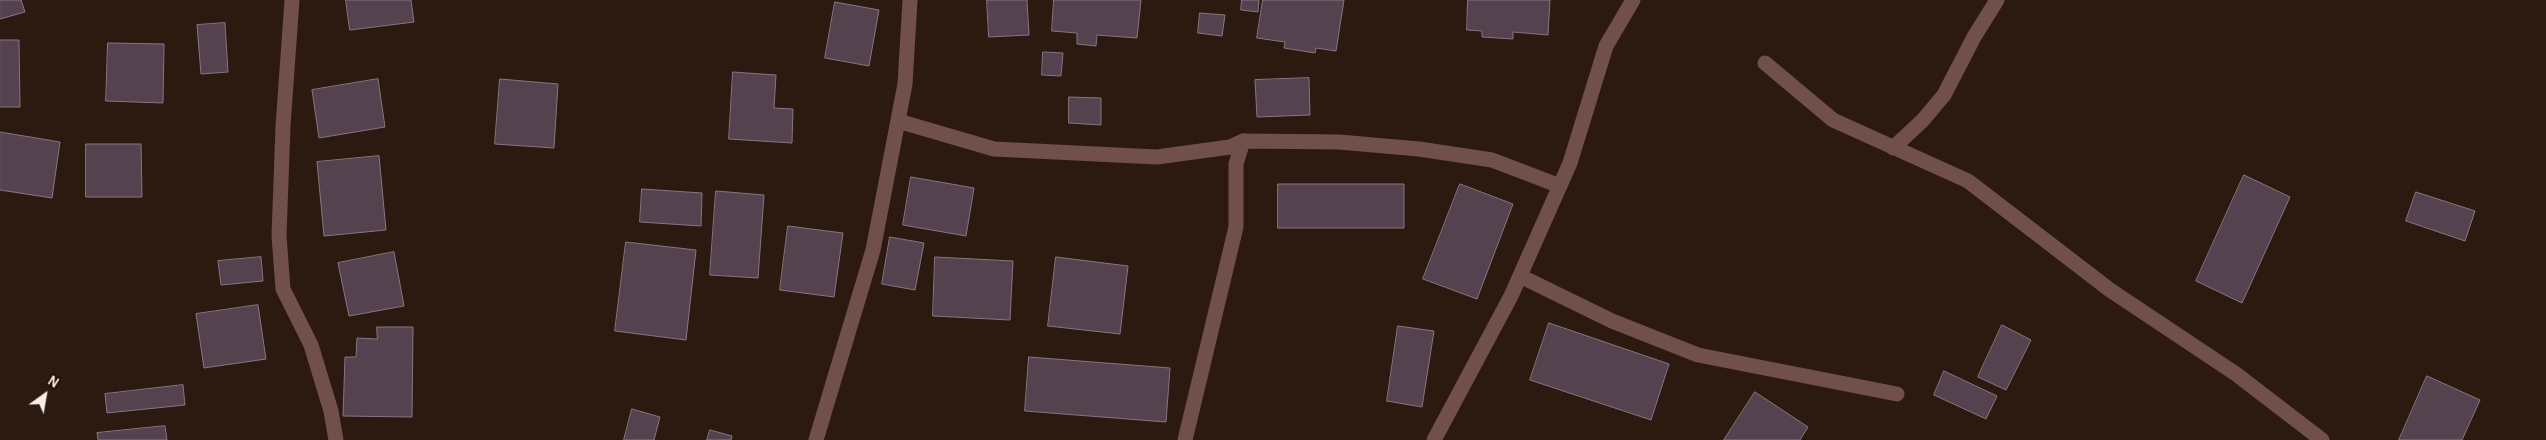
<!DOCTYPE html>
<html>
<head>
<meta charset="utf-8">
<style>
	body { margin:0 }
	#map { position:relative; width:2546px; height:440px; overflow:hidden; background:#2c1a11; font-family:"Alegreya Sans",sans-serif }
	canvas { display:block }
	.north { position:absolute; left:20px; top:370px; width:50px; height:50px; -webkit-text-stroke:4px #221108; paint-order:stroke; rotate:32deg; font-size:14px; font-weight:700; line-height:20px; text-align:center; color:#faede7 }
	.north::after { content:''; display:block; margin:auto; width:18px; height:22px; background:#faede7; clip-path:polygon(50% 0,100% 100%,50% 72%,0 100%) }
</style>
</head>
<body>
<div id="map">
<canvas width="2546" height="440"></canvas>
<div class="north">N</div>
</div>
<script>
const ctx = document.querySelector('canvas').getContext('2d');
ctx.lineJoin = 'round';
function fill(path, color) { ctx.fillStyle = color; ctx.fill(path, 'evenodd'); }
function trace(path, color, width, dash) { ctx.strokeStyle = color; ctx.lineWidth = width; ctx.lineCap = dash ? 'butt' : 'round'; ctx.setLineDash(dash || []); ctx.stroke(path); }
const building = new Path2D(`
	M0,0h21l4,12 -25,7z
	M346,0h65l3,22 -64,8z
	M987,0h40l2,35 -40,2z
	M1054,0h87l-4,38 -40,-3 -1,11 -19,-2v-11l-25,-2z
	M1242,0h17l-1,12 -17,-2z
	M1263,0h81l-8,51 -20,-3 -1,5 -31,-5 1,-6 -28,-4z
	M1468,0h82l-2,35 -35,-3v7l-31,-2v-6l-15,-1z
	M835,2l44,8 -10,56 -44,-8z
	M1200,13l25,2 -3,21 -24,-3z
	M225,23l3,49 -27,2 -4,-49z
	M0,40h19l1,67h-20z
	M108,43l56,1 -1,59 -57,-2z
	M1043,52l20,1 -2,23 -19,-1z
	M733,72l43,3 -2,33 19,1 -1,34 -63,-4z
	M1309,78l1,37 -53,2 -2,-37z
	M378,79l7,48 -66,11 -7,-48z
	M500,79l58,5 -4,64 -59,-4z
	M1069,97l32,1v27l-32,-2z
	M0,132l60,10 -8,56 -52,-8z
	M86,144h55l1,53h-56z
	M379,156l7,74 -62,6 -7,-74z
	M2244,175l46,22 -48,106 -46,-22z
	M911,177l63,11 -8,48 -63,-11z
	M1278,184h126v44h-126z
	M1460,184l53,20 -36,95 -54,-20z
	M642,189l60,4 -1,33 -61,-4z
	M716,191l48,4 -6,83 -48,-3z
	M2416,192l59,19 -10,30 -59,-20z
	M788,226l55,7 -9,64 -54,-7z
	M890,237l34,6 -9,47 -33,-6z
	M626,242l70,8 -10,90 -71,-9z
	M394,252l10,54 -55,10 -11,-53z
	M261,257l2,24 -42,4 -3,-24z
	M935,257l78,4 -3,59 -77,-4z
	M1056,257l72,9 -8,68 -72,-8z
	M258,305l8,54 -62,9 -8,-54z
	M1549,323l120,41 -18,56 -121,-40z
	M2002,325l29,15 -25,50 -28,-13z
	M1398,326l36,5 -12,76 -35,-6z
	M377,327h36l-1,90 -69,-1 2,-59h11l1,-19 20,1z
	M1029,357l141,11 -4,54 -141,-11z
	M1944,371l53,25 -11,23 -52,-24z
	M2427,376l53,24 -18,40h-63z
	M183,385l2,20 -78,8 -2,-19z
	M1755,392l53,35 -8,13h-76z
	M632,409l28,8 -6,23h-30z
	M165,426l2,14h-69l-1,-7z
	M710,430l22,6 -1,4h-24z`);
fill(building, '#55424f');
trace(building, '#897482', 1);
trace(new Path2D(`
	M292,0l-9,126 -4,110 4,53 28,56 20,66 5,29
	M1765,63l68,57 135,61 142,109 126,84 86,66
	M898,121l96,28 163,8 73,-10 13,-6 96,1 80,7 73,11 68,26
	M1893,148l30,-28 21,-25 30,-58 23,-37
	M1520,276l92,45 86,34 199,39
	M816,440l57,-190 32,-166 5,-84
	M1185,440l51,-213v-63l7,-23
	M1434,440l77,-144 59,-133 36,-117 27,-46`), '#715049', 15);
</script>
</body>
</html>
